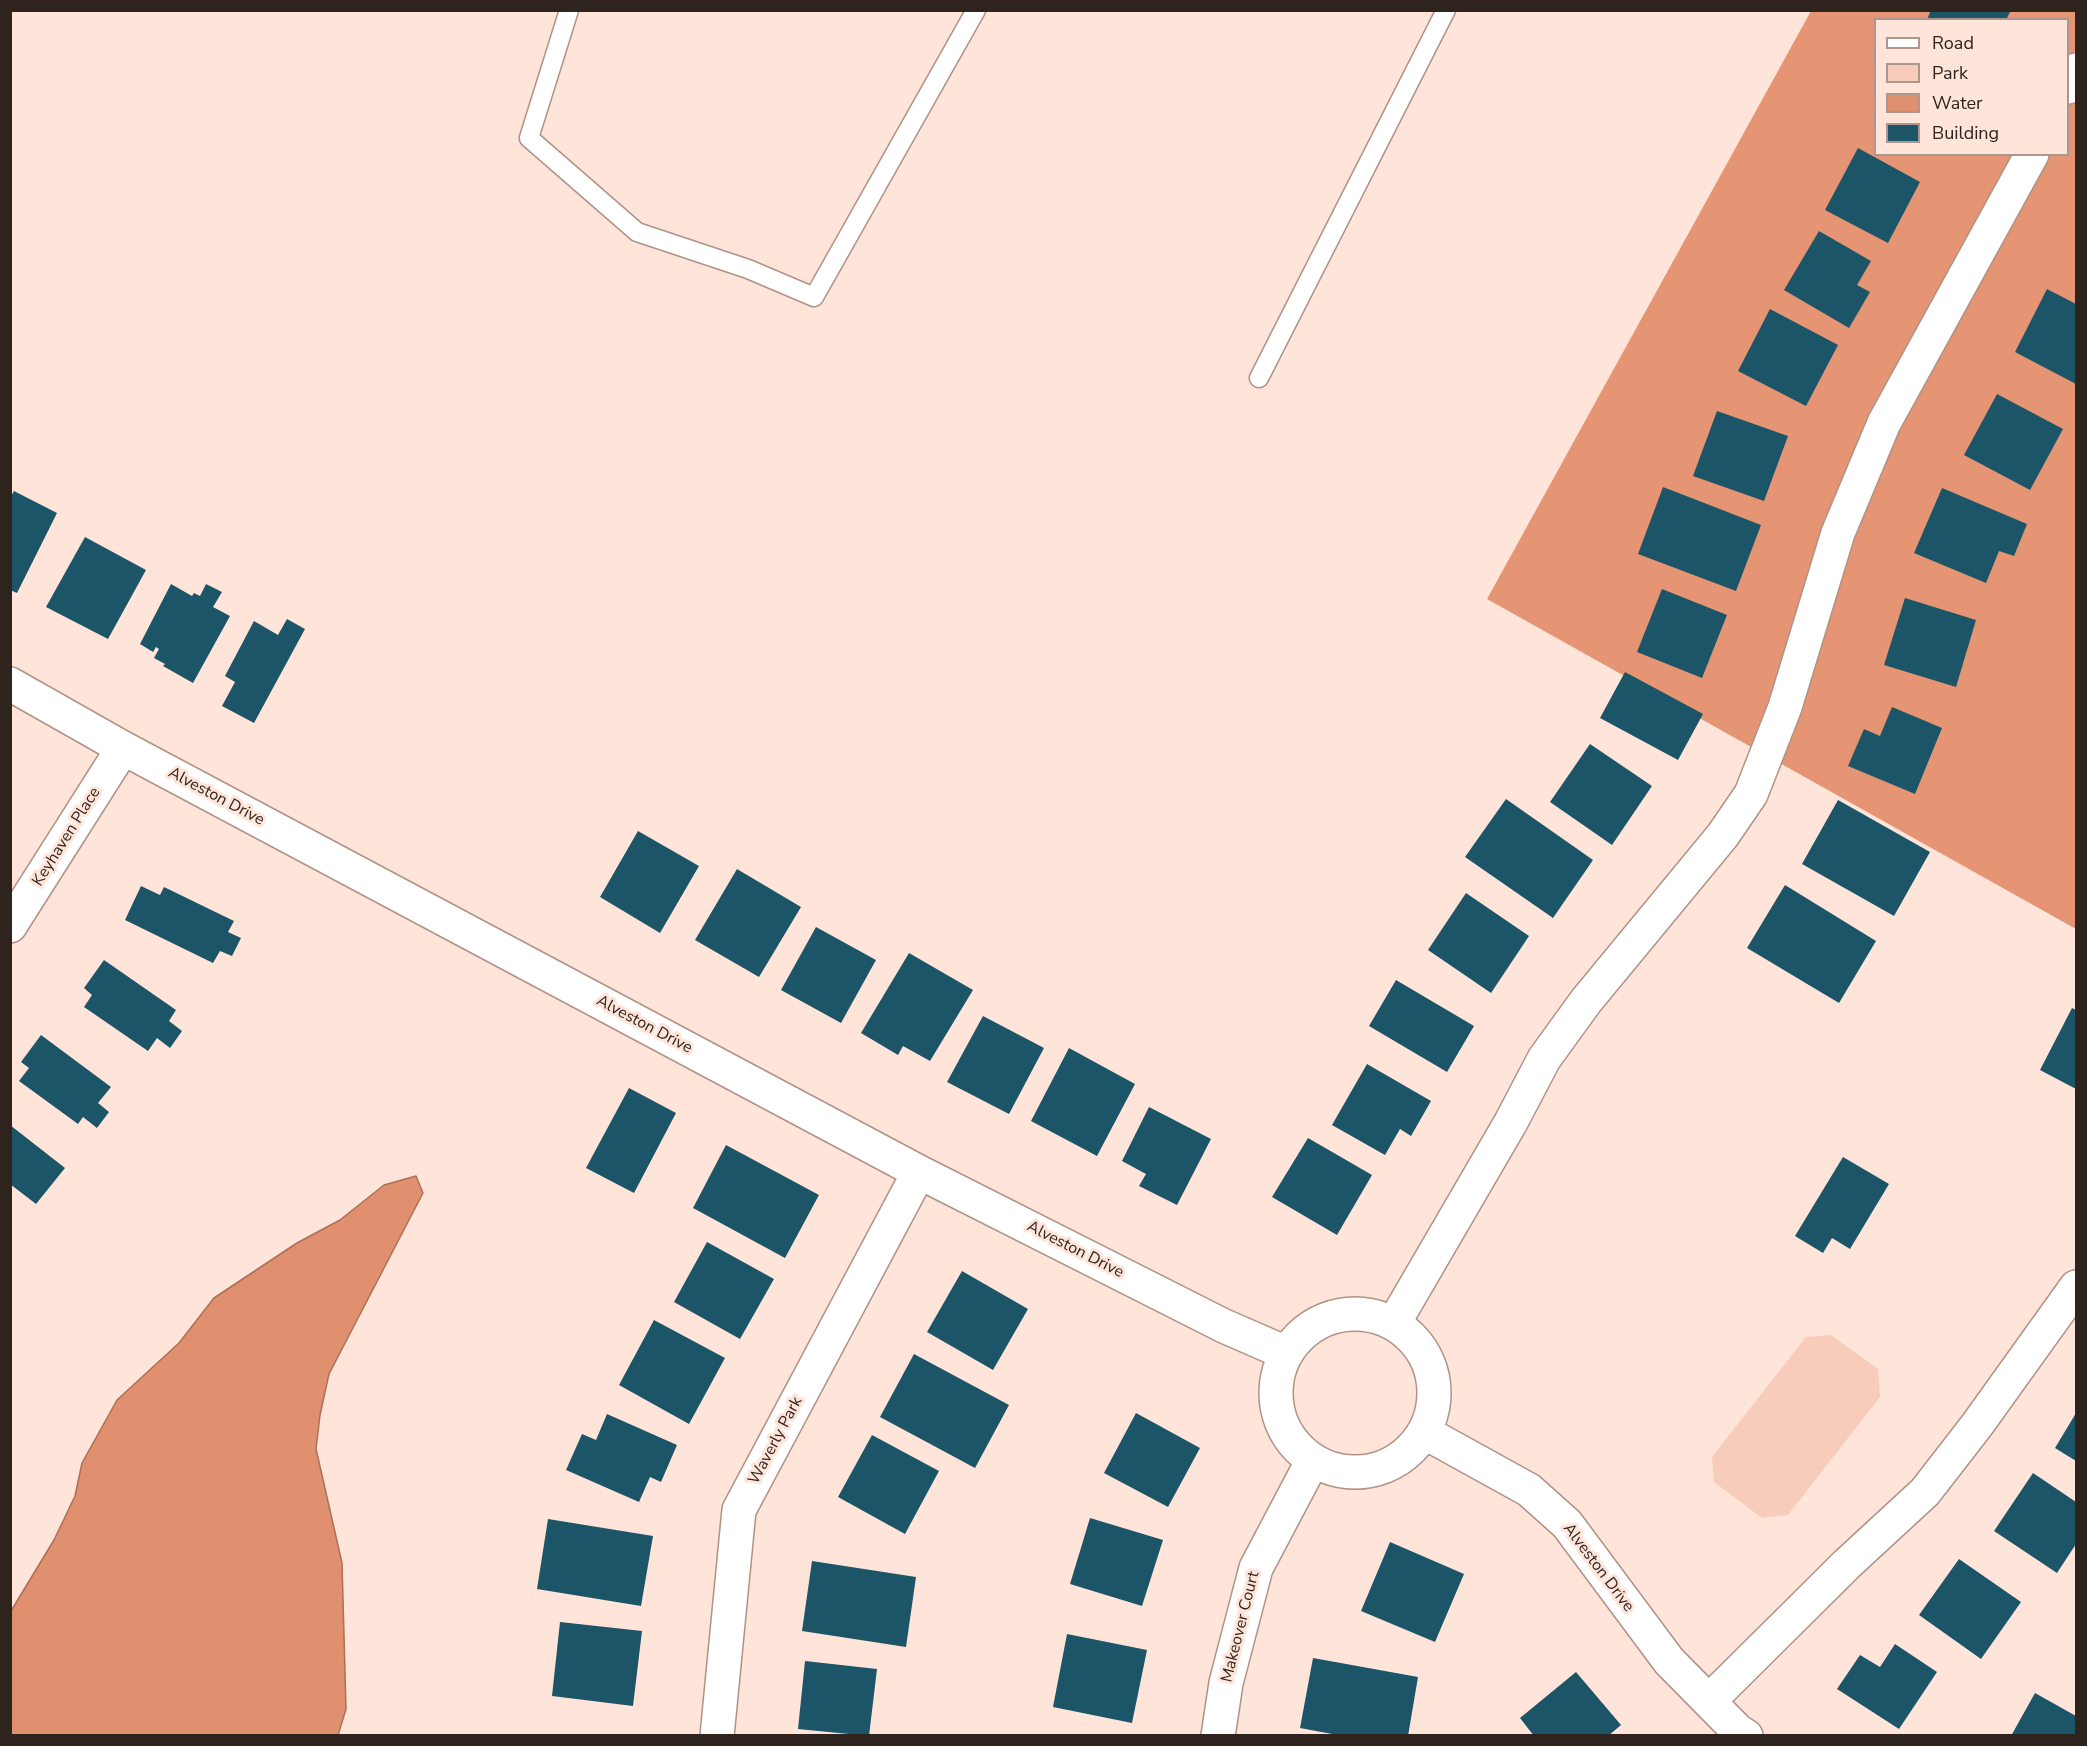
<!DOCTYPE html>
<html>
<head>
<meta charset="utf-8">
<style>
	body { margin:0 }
	#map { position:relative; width:2087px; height:1746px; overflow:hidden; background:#ffe4d9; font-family:"Nunito Sans",sans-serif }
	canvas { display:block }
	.frame { position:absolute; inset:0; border:12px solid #2f231e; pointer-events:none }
	.legend { position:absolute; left:1874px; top:18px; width:195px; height:138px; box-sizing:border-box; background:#ffe4d9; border:2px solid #ac978e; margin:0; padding:8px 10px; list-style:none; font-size:18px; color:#2f231e }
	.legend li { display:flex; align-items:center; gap:12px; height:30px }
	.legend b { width:30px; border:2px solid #ac978e }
</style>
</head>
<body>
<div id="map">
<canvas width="2087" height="1746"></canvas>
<div class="frame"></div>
<ul class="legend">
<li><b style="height:8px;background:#fff"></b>Road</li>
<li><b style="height:16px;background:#f7ccba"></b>Park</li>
<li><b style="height:16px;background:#e1906f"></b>Water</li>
<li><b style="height:16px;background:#1c5567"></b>Building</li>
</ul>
</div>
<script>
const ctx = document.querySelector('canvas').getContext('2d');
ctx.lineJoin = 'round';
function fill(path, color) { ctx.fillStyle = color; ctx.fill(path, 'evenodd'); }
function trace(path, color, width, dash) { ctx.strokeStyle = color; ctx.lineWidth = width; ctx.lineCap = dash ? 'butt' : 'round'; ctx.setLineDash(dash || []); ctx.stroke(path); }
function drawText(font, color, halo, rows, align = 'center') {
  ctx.font = font + ' "Nunito Sans",sans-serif'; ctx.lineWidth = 6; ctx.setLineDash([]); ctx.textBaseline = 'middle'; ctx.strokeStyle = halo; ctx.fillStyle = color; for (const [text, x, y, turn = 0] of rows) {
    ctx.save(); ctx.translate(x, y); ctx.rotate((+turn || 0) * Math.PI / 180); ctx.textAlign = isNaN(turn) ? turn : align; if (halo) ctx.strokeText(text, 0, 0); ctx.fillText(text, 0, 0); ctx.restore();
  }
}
fill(new Path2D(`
	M1831,1335l47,34 2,28 -92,118 -26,3 -48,-36 -2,-25 94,-120z`), '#f7ccba');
fill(new Path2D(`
	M1811,11h265v918l-589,-330zM1876,20h192v134h-192z`), '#e59573');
const water = new Path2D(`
	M416,1176l7,17 -94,181 -9,41 -4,34 26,114 4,146 -8,26h-327v-124l43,-71 21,-44 7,-33 35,-63 62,-57 35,-45 83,-55 43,-23 44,-35z`);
fill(water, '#e1906f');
trace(water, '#ac6f57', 1.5);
fill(new Path2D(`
	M1931,10h80l-5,10h-79z
	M1858,148l62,34 -32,61 -63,-33z
	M1819,231l52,30 -14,24 13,7 -21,36 -65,-38z
	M2047,289l29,15v80l-61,-32z
	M1770,309l68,36 -32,61 -68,-35z
	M1997,394l66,35 -33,61 -66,-35z
	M1717,411l71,25 -24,65 -71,-25z
	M1663,487l98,38 -25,66 -98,-37z
	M1942,488l85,36 -13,32 -15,-5 -13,32 -72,-30z
	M14,491l43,22 -40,80 -7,-3v-92z
	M85,537l61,33 -38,69 -62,-32z
	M171,584l21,12 2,-3 6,3 6,-12 16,8 -9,15 17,9 -37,67 -30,-17 2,-2 -11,-6 5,-9 -3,-2 -3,5 -13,-8z
	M1662,589l65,26 -25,63 -65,-26z
	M1905,598l71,22 -20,67 -72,-22z
	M287,619l18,10 -51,94 -32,-17 13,-24 -10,-6 29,-55 24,14z
	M1625,672l78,42 -25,46 -78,-42z
	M1892,707l50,21 -27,66 -67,-28 16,-37 16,7z
	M1590,744l62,42 -40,59 -62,-43z
	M1506,799l87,61 -40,58 -88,-61z
	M1838,800l92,52 -36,64 -92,-52z
	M638,831l61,35 -39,67 -60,-36z
	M737,869l64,38 -42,70 -64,-37z
	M1785,885l91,56 -37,62 -92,-55z
	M141,886l19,9 4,-8 70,34 -6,11 13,6 -9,18 -12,-5 -7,12 -88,-43z
	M1466,893l63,43 -38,57 -63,-43z
	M816,927l60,33 -35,63 -60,-33z
	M909,953l64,37 -43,71 -27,-15 -5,9 -37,-22z
	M104,960l72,50 -7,11 13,10 -12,17 -13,-10 -9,13 -64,-44 8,-12 -8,-7z
	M1396,980l78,46 -27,46 -78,-46z
	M2072,1008l4,2v79l-36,-19z
	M983,1016l61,32 -35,66 -62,-32z
	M41,1035l70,52 -13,16 11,9 -12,16 -14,-11 -5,7 -59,-43 10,-13 -8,-6z
	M1069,1048l66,36 -38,72 -66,-35z
	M1367,1064l64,37 -20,35 -11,-7 -15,26 -53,-30z
	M629,1088l47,25 -42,80 -48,-25z
	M1149,1107l62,32 -34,66 -38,-19 7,-12 -24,-13z
	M10,1125l55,43 -29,36 -26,-20z
	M1308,1138l64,37 -35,60 -65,-38z
	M726,1145l93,50 -34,63 -92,-50z
	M1843,1157l46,27 -39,65 -18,-11 -9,15 -28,-17z
	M707,1242l67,37 -34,60 -66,-37z
	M962,1271l66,38 -35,61 -66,-38z
	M654,1320l71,38 -36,66 -70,-39z
	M914,1354l95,51 -34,63 -95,-51z
	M1136,1413l64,35 -32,59 -64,-34z
	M2076,1413v48l-21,-13z
	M607,1414l70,31 -16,37 -11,-5 -11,25 -73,-32 16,-36 14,6z
	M872,1435l67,36 -34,63 -67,-37z
	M2033,1473l43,29v42l-19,29 -63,-42z
	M1090,1518l73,22 -21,66 -72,-22z
	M548,1519l105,17 -12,70 -104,-17z
	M1390,1542l74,32 -29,68 -74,-31z
	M1959,1559l62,43 -40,57 -62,-44z
	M812,1561l104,16 -10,70 -104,-16z
	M560,1622l82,9 -9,75 -81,-10z
	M1067,1634l80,16 -15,73 -79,-16z
	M1895,1644l42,28 -38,57 -62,-40 23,-34 20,12z
	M1313,1658l105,19 -10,59h-65l-43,-8z
	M805,1661l72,8 -8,67 -71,-7z
	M1576,1672l45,53 -13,11h-74l-14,-18z
	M2035,1693l41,23v20h-65z`), '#1c5567');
const service = new Path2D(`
	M569,10l-40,128 108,94 111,37 66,28 162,-287
	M1259,378l187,-368`);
const minor = new Path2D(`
	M2068,87l8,-17
	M10,684l113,64 796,424 305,154 62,27
	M10,926l113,-178
	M1276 1393a79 79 0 1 1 158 0a79 79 0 1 1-158 0Z
	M1394,1323l117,-201 33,-63 42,-58 137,-166 28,-41 34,-87 53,-174 46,-110 148,-269
	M1424,1432l105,58 38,34 102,137 69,70 8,5
	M1709,1701l138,-137 78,-72 52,-67 99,-138
	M717,1736l22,-226 180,-338
	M1218,1736l8,-53 30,-115 57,-108`);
trace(service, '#b09286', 21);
trace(minor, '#b09286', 36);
trace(service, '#fff', 18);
trace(minor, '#fff', 33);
drawText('16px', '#2f231e', '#ffe4d9', [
	["Alveston Drive",216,797,28],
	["Keyhaven Place",67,837,-58],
	["Alveston Drive",644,1025,28],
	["Alveston Drive",1075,1250,27],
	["Waverly Park",776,1441,-62],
	["Alveston Drive",1598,1568,53],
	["Makeover Court",1241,1627,-76]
]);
</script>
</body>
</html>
